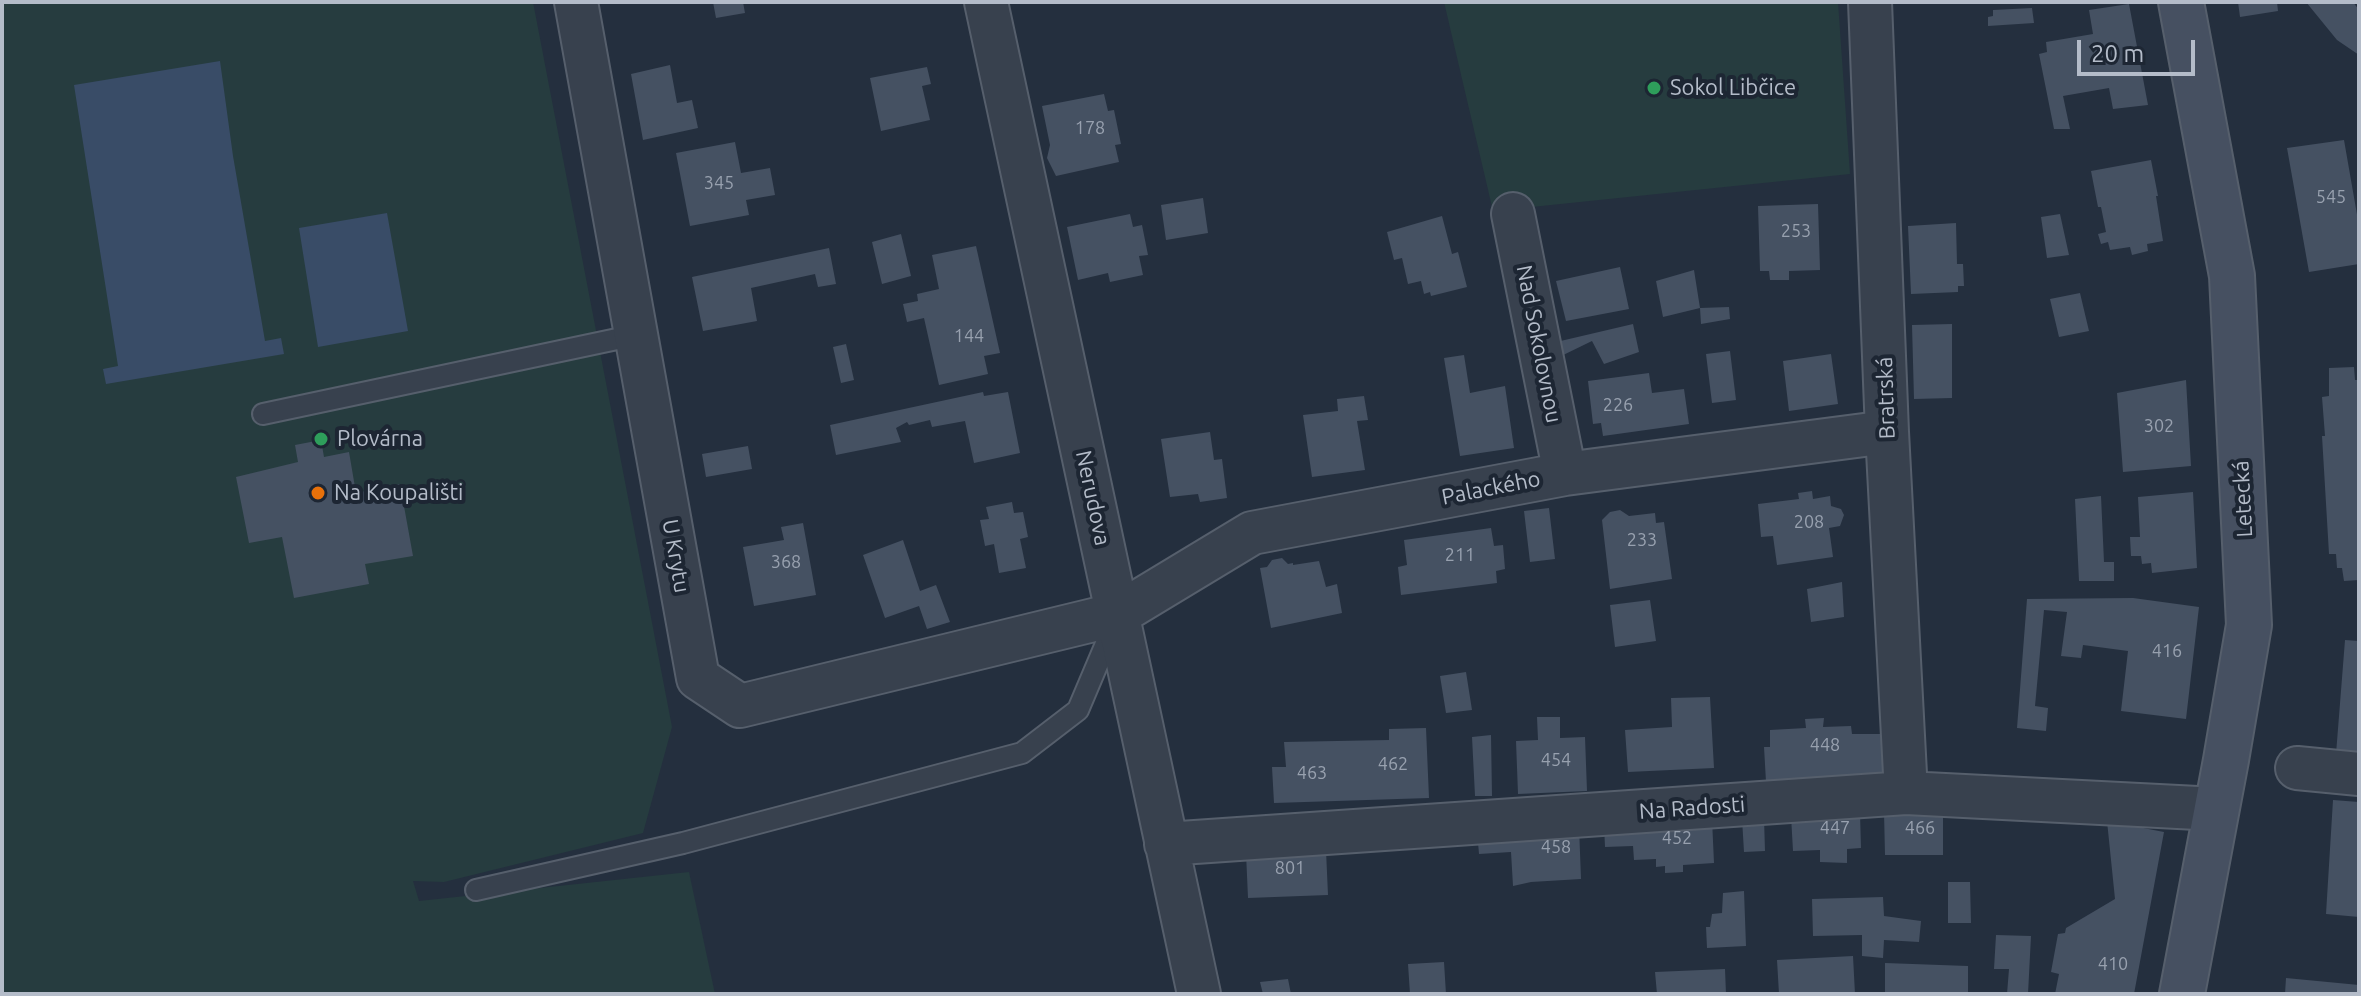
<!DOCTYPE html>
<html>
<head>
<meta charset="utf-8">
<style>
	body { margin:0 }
	#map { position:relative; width:2361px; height:996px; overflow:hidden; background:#242f3e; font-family:Ubuntu,sans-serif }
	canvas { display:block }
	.frame { position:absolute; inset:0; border:4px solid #b4bcc9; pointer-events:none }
	.scale { position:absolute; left:2077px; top:40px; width:118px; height:36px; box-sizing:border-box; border:4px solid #b4bcc9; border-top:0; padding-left:10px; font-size:24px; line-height:28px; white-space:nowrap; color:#b4bcc9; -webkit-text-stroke:6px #1d2633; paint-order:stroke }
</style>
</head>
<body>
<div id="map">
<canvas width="2361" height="996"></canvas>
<div class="frame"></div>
<div class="scale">20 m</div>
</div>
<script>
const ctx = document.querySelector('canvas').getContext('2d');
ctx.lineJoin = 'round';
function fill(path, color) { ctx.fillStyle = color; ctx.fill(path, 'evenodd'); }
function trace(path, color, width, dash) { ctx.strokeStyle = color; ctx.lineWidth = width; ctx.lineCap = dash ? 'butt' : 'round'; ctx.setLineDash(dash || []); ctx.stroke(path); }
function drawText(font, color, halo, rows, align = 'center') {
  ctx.font = font + ' Ubuntu,sans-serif'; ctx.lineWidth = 8; ctx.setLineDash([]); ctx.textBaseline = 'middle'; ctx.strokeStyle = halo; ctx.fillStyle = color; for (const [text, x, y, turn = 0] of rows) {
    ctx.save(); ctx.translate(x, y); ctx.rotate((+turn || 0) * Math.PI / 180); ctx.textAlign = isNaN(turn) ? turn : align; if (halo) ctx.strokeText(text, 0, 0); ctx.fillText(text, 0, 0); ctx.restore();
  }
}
fill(new Path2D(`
	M2,2h531l139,725 -29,106 -199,49 -31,-1 6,20 270,-29 26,122h-713z
	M1444,2h394l12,172 -357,37z`), '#263c3f');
fill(new Path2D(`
	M220,61l13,95 32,185 16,-3 3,16 -178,30 -3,-15 15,-3 -44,-281z
	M387,213l21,118 -90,16 -19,-119z`), '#394c67');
fill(new Path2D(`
	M713,2h30l2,11 -29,5z
	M2238,2h39l1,9 -38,6z
	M2306,2h47l6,8v45l-22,-15z
	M2129,4l19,101 -35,4 -4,-21 -46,8 7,33h-16l-15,-75 8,-2 -1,-10 47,-8 -4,-24z
	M2032,8l2,15 -46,3v-9l5,-1v-6z
	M670,65l7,38 15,-3 6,28 -55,12 -12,-66z
	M927,67l4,17 -9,2 8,34 -49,11 -11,-53z
	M1104,94l4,17 6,-1 7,34 -6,1 4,17 -63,14 -9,-18 3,-13 -8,-39z
	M2344,140l15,86v38l-50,8 -22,-124z
	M735,142l6,31 29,-5 5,27 -29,5 3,15 -59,11 -14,-73z
	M2151,160l7,36h-2l7,45 -16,3 1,7 -16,4 -2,-8 -20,3 -2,-8 -7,2 -3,-10 8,-2 -5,-25h-3l-7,-36z
	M1203,198l5,35 -42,7 -5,-35z
	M1818,204l2,66 -31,1v9h-19l-1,-9h-9l-2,-65z
	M1130,214l3,13 9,-2 6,30 -9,1 4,19 -33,7 -2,-9 -30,7 -11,-53z
	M2060,214l9,41 -22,3 -6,-41z
	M1442,216l10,38 6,-2 9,35 -36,9 -1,-4 -6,2 -3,-13 -13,3 -6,-26 -8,2 -7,-28z
	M1956,223l1,41h6l1,22h-6v6l-47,2 -3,-68z
	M901,234l10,42 -29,8 -10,-42z
	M976,246l24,107 -16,3 4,18 -49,11 -15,-67 -17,4 -4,-18 15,-3 -1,-7 22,-5 -7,-34z
	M829,248l7,36 -18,3 -3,-13 -64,14 6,33 -54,10 -11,-54z
	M1620,267l9,42 -63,12 -10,-40z
	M1694,270l6,38 -37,9 -7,-36z
	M2080,293l9,38 -30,6 -9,-38z
	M1729,307l1,12 -29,5 -1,-16z
	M1633,324l6,28 -35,12 -12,-23 -37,18 -3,-16z
	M1952,324v74l-38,1 -2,-74z
	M846,344l8,36 -13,3 -8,-36z
	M1730,351l6,49 -24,3 -6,-49z
	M1831,354l7,50 -49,7 -6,-50z
	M1464,355l6,38 35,-7 9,62 -54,8 -16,-98z
	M2354,367l1,13h4v200l-15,1 -2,-13h-5l-1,-14h-7l-7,-118h3l-3,-39 7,-1v-28z
	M1649,373l3,20 32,-4 5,35 -86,12 -2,-13 -8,1 -5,-43z
	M2186,380l5,86 -68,6 -6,-79z
	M983,392l1,4 24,-4 12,61 -46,10 -9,-42 -33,6 -2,-7 -21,5 -2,-3 -11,6 5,14 -65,13 -6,-30z
	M1364,396l4,24 -11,1 8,49 -53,7 -9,-62 35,-4 -1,-12z
	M1210,432l4,28 8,-1 5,39 -27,4 -2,-8 -28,3 -9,-58z
	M321,440l3,17 25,-5 7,41 44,-9 13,72 -48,8 4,20 -75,14 -12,-61 -33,6 -13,-66 62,-15 -3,-17z
	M748,446l4,23 -46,8 -4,-23z
	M1812,491l1,8 17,-3 1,10 10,3 3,6 -4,11 -11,2 4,29 -56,8 -4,-29 -12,1 -3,-33 41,-5 -1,-6z
	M2193,492l4,76 -45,5 -1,-10 -9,1 -1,-8h-10l-1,-19h10l-2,-40z
	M2101,496l3,66h10v19h-35l-4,-82z
	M1012,502l2,11 9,-1 5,25 -8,2 6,29 -27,5 -5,-29 -9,2 -5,-26 9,-1 -3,-12z
	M1549,508l6,51 -25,3 -6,-51z
	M1620,510l9,6 26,-3 1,10 8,-1 8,57 -62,10 -8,-69 8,-8z
	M803,523l13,72 -62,11 -11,-59 41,-7 -3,-13z
	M1491,528l3,18 9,-1 2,24 -9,2 1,12 -96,12 -3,-28 9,-2 -3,-25z
	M903,540l17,51 16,-6 14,37 -23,7 -8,-23 -34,12 -22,-63z
	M1282,558l6,6 5,-1v2l26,-4 7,26 11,-3 5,29 -71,15 -11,-60 7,-1 5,-7z
	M1842,582l2,35 -33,5 -4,-33z
	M2133,598l66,9 -13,112 -65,-8 7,-60 -45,-6 -2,13 -20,-2 6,-44 -23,-2 -9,96 13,2 -2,23 -29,-3 10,-129z
	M1650,600l6,41 -41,6 -5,-42z
	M2345,640l14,1v114l-23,-1z
	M1466,672l6,38 -26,3 -6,-37z
	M1710,697l4,71 -86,4 -3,-42 47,-3 -1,-29z
	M1537,717h23v21l25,-1 2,54 -69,3 -2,-53 22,-1z
	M1824,718l-1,9 28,-1 1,8h30l1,42 -117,6 -2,-35h6v-17l36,-2 -1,-9z
	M1426,728l3,70 -155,5 -2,-36h14l-2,-25 105,-2v-11z
	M1491,735l1,61h-17l-3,-59z
	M2333,800l26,2v115l-33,-3z
	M1884,812l59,2v41h-58z
	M1860,813l1,35 -14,1v14l-27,-1v-12l-27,1 -2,-35z
	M1764,818l1,33 -21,1 -2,-33z
	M1712,819l2,44 -31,2v7l-18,1v-7l-9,1v-8l-22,1 -1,-14 -28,1 -1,-22z
	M2107,821l57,11 -30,162h-79l4,-20 -8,-2 7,-38 7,-1 1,-5 49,-29z
	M1579,826l2,53 -50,3 -18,4 -2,-34 -32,2 -2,-23z
	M1326,850l2,45 -80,3 -2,-45z
	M1948,882h22l1,41h-23z
	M1744,891l2,55 -39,2 -1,-21h4l2,-13 10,-1 1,-20z
	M1883,897l1,19 37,5 -2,21 -35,-2 -1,18 -21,-2v-21l-49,1 -1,-37z
	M1996,935l35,1 -3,58h-21l2,-25h-15z
	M1853,956l2,38h-76l-2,-34z
	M1444,962l2,32h-36l-2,-30z
	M1885,963l83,3v28h-83z
	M1725,969l1,25h-69l-2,-22z
	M2286,978l73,7v9h-74z
	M1288,979l3,15h-28l-3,-12z`), '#455162');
const lane = new Path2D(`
	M263,414l373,-79
	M476,890l207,-47 339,-90 56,-43 36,-85`);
const street = new Path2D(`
	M576,2l122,676 42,28 378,-92 134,-81 313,-59 322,-42
	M986,2l213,992
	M1870,2l17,430 19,361
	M1513,214l52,260
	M2297,768l62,6
	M1166,844l740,-51 311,16`);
const secondary = new Path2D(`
	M2181,2l51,274 17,349 -23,135 -44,234`);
trace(lane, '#565f6c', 24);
trace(street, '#565f6c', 46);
trace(secondary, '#565f6c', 48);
trace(lane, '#38414e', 20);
trace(street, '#38414e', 42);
trace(secondary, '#465061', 44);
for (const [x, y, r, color] of [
	[1654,88,8,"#2e9e5b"],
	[321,439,8,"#2e9e5b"],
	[318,493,8,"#e8710a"]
]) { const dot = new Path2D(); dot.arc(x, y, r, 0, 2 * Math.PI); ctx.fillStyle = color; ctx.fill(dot); trace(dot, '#1d2633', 3); }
drawText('18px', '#98a1af', null, [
	["178",1090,128],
	["345",719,183],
	["545",2331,197],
	["253",1796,231],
	["144",969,336],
	["226",1618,405],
	["302",2159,426],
	["208",1809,522],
	["233",1642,540],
	["211",1460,555],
	["368",786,562],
	["416",2167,651],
	["448",1825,745],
	["454",1556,760],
	["462",1393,764],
	["463",1312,773],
	["447",1835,828],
	["466",1920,828],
	["452",1677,838],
	["458",1556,847],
	["801",1290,868],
	["410",2113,964]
]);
drawText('22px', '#b4bcc9', '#1d2633', [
	["Sokol Libčice",1670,88],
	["Plovárna",337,439],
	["Na Koupališti",334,493]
], 'left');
drawText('22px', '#b4bcc9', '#1d2633', [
	["Nad Sokolovnou",1539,344,79],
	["Bratrská",1886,398,-92],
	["Palackého",1491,488,-11],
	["Nerudova",1093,498,78],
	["Letecká",2243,499,-93],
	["U Krytu",676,556,80],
	["Na Radosti",1692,808,-4]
]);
</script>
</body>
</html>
